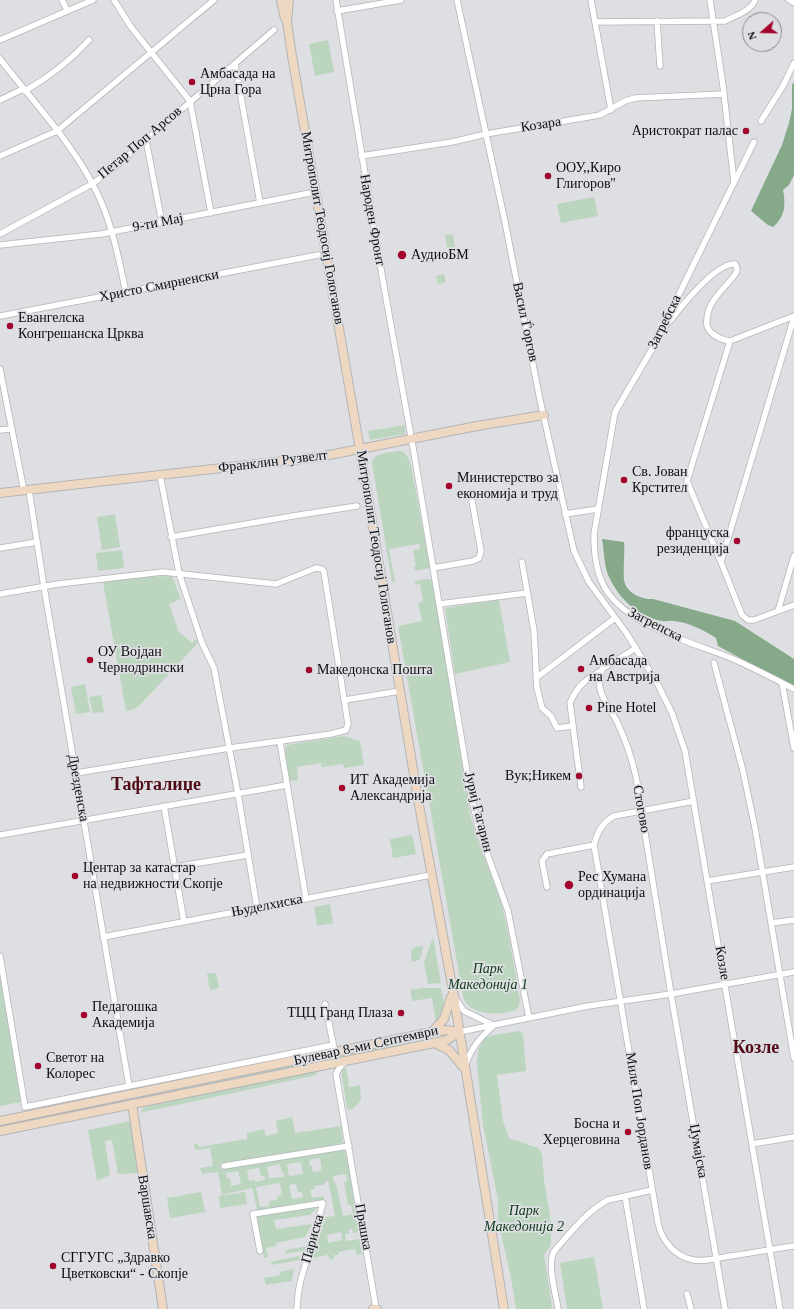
<!DOCTYPE html>
<html>
<head>
<meta charset="utf-8">
<style>
	body { margin:0 }
	#map { position:relative; width:794px; height:1309px; overflow:hidden; background:#dedfe3; font-family:"Times New Roman",serif }
	canvas { display:block }
	.north { position:absolute; left:742px; top:12px; width:40px; height:40px; box-sizing:border-box; background:#dedfe3; border:1px solid #8a8b8e; border-radius:50%; rotate:250deg; font-size:11px; font-weight:700; line-height:16px; text-align:center; color:#0d0e0f }
	.north::after { content:''; display:block; margin:auto; width:14px; height:18px; background:#a2032c; clip-path:polygon(50% 0,100% 100%,50% 72%,0 100%) }
</style>
</head>
<body>
<div id="map">
<canvas width="794" height="1309"></canvas>
<div class="north">N</div>
</div>
<script>
const ctx = document.querySelector('canvas').getContext('2d');
ctx.lineJoin = 'round';
function fill(path, color) { ctx.fillStyle = color; ctx.fill(path, 'evenodd'); }
function trace(path, color, width, dash) { ctx.strokeStyle = color; ctx.lineWidth = width; ctx.lineCap = dash ? 'butt' : 'round'; ctx.setLineDash(dash || []); ctx.stroke(path); }
function drawText(font, color, halo, rows, align = 'center') {
  ctx.font = font + ' "Times New Roman",serif'; ctx.lineWidth = 3.5; ctx.setLineDash([]); ctx.textBaseline = 'middle'; ctx.strokeStyle = halo; ctx.fillStyle = color; for (const [text, x, y, turn = 0] of rows) {
    ctx.save(); ctx.translate(x, y); ctx.rotate((+turn || 0) * Math.PI / 180); ctx.textAlign = isNaN(turn) ? turn : align; if (halo) ctx.strokeText(text, 0, 0); ctx.fillText(text, 0, 0); ctx.restore();
  }
}
fill(new Path2D(`
	M328,40l6,32 -19,4 -6,-32z
	M594,197l4,19 -37,7 -4,-19z
	M453,234l2,13 -8,1 -2,-13z
	M444,274l2,8 -8,2 -2,-8z
	M405,425v7l-1,2 -34,6 -2,-9z
	M398,451c9,0 10,7 13,14l19,103 -15,3 -1,-4 2,-1 -3,-16 7,-1 -1,-5 -30,5 6,33h-3l-20,-119c2,-11 17,-10 26,-12z
	M115,514l5,33 -18,3 -5,-33z
	M122,550l2,18 -26,3 -2,-18z
	M172,576l9,23 -12,5 10,28 13,11 4,-4 2,4 -59,63 -7,4 -6,1 -23,-129 38,-5z
	M428,579l4,1 2,8 36,226 7,24 24,64 8,34 11,65 -2,7c-8,7 -34,7 -43,2 -6,-3 -10,-7 -12,-14l-65,-370 24,-5 -4,-18 5,-2 -3,-17 -5,1 -1,-4z
	M499,600l11,62 -55,12 -10,-66z
	M85,684l5,28 -14,2 -5,-27z
	M101,695l3,17 -11,1 -4,-16z
	M344,736l16,5 4,24 -20,3 -1,-4 -21,3 -1,-4 -24,4 1,13 -9,1 -4,-30 2,-6z
	M412,835l4,19 -23,4 -3,-19z
	M330,904l3,19 -16,3 -3,-19z
	M433,937l8,46 -13,1 -4,-22z
	M423,946l-1,7 -3,7 -7,2c-2,-12 -2,-15 11,-16z
	M216,973l3,15 -9,2 -3,-16z
	M0,977l21,125 -21,4z
	M422,988h19c3,14 6,22 -5,34l-4,-24 -20,3 -2,-11z
	M520,1031l3,3 3,37 -29,4 6,46 6,17 29,10 4,6 2,26 7,42v23l-7,10 8,51 -1,3h-35l-5,-31 -13,-58v-20l-15,-75 -6,-61 1,-14 5,-10 5,-4z
	M439,1034v2l-119,27 -1,-3z
	M314,1061l1,3 -74,15v-3z
	M346,1067l3,20 11,-2 1,13 -1,4 -9,8 -4,-2 -5,-32v-6z
	M316,1070l1,5 -178,38 5,-5 10,-4z
	M234,1077l1,3 -93,20 -1,-4z
	M121,1100v4l-115,21 22,-6z
	M292,1117l3,16 46,-7 2,17 -41,8 -82,14 1,4 120,-19h4l5,23 8,59 -5,1 -1,-4h-3v5h-4l1,7 13,-2 3,15 -5,1 -2,-6 -17,3v3h-4v4l-4,1 -2,-5 -16,3 14,-41 9,-1 -7,-36 -5,5 -9,1 1,3 -5,1 2,8 13,-2 -3,5 -64,12 -6,-25 -30,7 -4,-23 -16,2 -2,-6 13,-2 -3,-18 -15,2 -1,-6h4l1,3 48,-8v-6l17,-4 2,7 12,-3 -2,-12zM320,1158l2,13 -9,1 -1,-6h-2l-1,-6zM301,1162l2,12 -14,2 -2,-12zM280,1164l2,9 2,-1v5l-15,1 -2,-11zM259,1168l2,8h3l1,4 -10,2 -1,-2 -5,1 -2,-11zM238,1171l3,13 -10,2 -1,-8 -3,1 -1,-6zM346,1174l1,7 -3,1 4,23h3l2,9 -10,2 -7,-33h-2l-1,-7zM280,1183l2,12 -5,1v4l-8,1v5l-9,1 -4,-20zM296,1184l2,8h4l1,5 -11,2 -3,-14zM341,1232l1,8 -14,3 -1,-8z
	M131,1121l8,52 -21,1 -6,-34 -7,1 5,34 -13,6 -9,-51z
	M201,1192l4,20 -35,6 -3,-20z
	M245,1192l2,12 -27,4 -1,-12z
	M318,1207l-8,8 -36,5 2,9 36,-5 -7,13 -29,6v3l-10,2 2,9 -4,1 -7,-42z
	M307,1246v4l-24,4 3,-2v-2z
	M299,1256l1,4 -29,5v-3z
	M594,1257l9,52h-36l-7,-46z
	M294,1269l-2,12 -26,4 -2,-7 17,-3 -1,-3z`), '#bcd5bf');
fill(new Path2D(`
	M794,82v93l-5,10 -6,5c3,15 2,27 -10,37l-5,-2 -17,-14 31,-66 7,-22 3,-14v-24z
	M602,539l22,3c1,12 -1,26 0,38 2,13 18,20 29,19l82,22 59,38v28l-76,-41 -2,-8c-11,-7 -28,-16 -42,-17 -4,-1 -8,1 -12,0 -26,-5 -46,-25 -55,-49 -3,-10 -3,-23 -5,-33z`), '#85a989');
const street = new Path2D(`
	M62,0l5,10
	M114,0l17,27 59,74 21,112
	M336,0l47,281 31,172 57,343 9,38 28,77 21,107
	M457,0l48,222 35,178 34,151 15,31 38,52 30,49 15,30 13,38 95,558
	M591,0l20,110
	M710,0l13,86 11,96
	M789,0l5,3
	M337,11l64,-11
	M657,21l3,45
	M595,22l130,-1c10,-5 26,-10 30,-21
	M0,40l93,-40
	M0,59c31,40 68,79 92,124 19,34 26,72 34,110
	M235,64l25,139
	M25,91c24,-14 46,-31 64,-51
	M0,100l23,-11
	M761,121l22,-35 11,-23
	M146,140l16,83
	M754,142l-74,150 -15,35 -50,85 -21,122c0,16 1,33 8,48 18,42 89,60 129,76 21,9 42,20 63,31
	M0,156l57,-25 6,-5 151,-126
	M361,156l91,-14 34,-8 114,-19 25,-14 10,-3 89,-4
	M0,234l92,-50 19,-14 163,-140
	M0,245l101,-11 214,-42
	M0,316l318,-61
	M669,322c11,-14 47,-60 66,-58 2,3 2,3 2,6 -1,5 -6,9 -9,13 -9,10 -21,22 -21,37 -1,5 1,11 6,14 5,4 10,6 17,7l64,-25
	M730,341l-43,140 34,81 21,53 6,5h6l40,-15
	M0,369l24,122
	M0,430l11,-1
	M160,475l19,98 23,70 12,25 24,126 19,114
	M29,490l15,97 85,499
	M565,514l33,-5
	M171,537l122,-21 64,-10
	M0,548l37,-6
	M522,562l12,69 3,57 5,20 9,8 6,12 16,-2
	M721,562l73,-245
	M433,568l40,-7 6,-3 2,-7 -9,-50
	M0,594l58,-10 105,-12 113,12 40,-16 6,1 2,3 24,152 -2,6 -15,4 -101,14 -154,25
	M439,604l89,-11
	M778,611l16,-55
	M636,648l-34,21c-2,6 -4,13 -2,19 2,13 13,24 18,36 8,17 14,35 18,53l35,217 54,315
	M714,663l29,108 12,57 39,230
	M536,678l79,-60
	M782,683l12,65
	M345,700l55,-9
	M280,742l26,157
	M581,787l-11,-84c7,-18 17,-24 32,-33
	M694,801l-80,15c-11,6 -17,16 -20,29l64,378c4,18 17,34 36,37 11,2 25,-2 36,-4 22,-3 43,-7 64,-10
	M164,806l20,116
	M0,835l287,-50
	M174,867l74,-12
	M707,881l87,-14
	M547,887l-5,-26 5,-7 47,-9
	M771,923l23,-3
	M103,937l328,-62
	M0,956l25,151 308,-62
	M457,1001l7,10 29,14
	M325,1004l9,44
	M459,1032l129,-26 83,-12 123,-22
	M466,1064c5,-16 15,-27 27,-38
	M336,1074l40,234
	M336,1074l4,-7 5,-5
	M752,1144l42,-7
	M224,1166l125,-20
	M625,1196l19,113
	M260,1251l-7,-37 70,-11 -23,80 -2,12 -1,14
	M687,1294l4,15
	M558,1309c-2,-15 -12,-47 -3,-59 16,-18 32,-39 53,-50l44,-10`);
const secondary = new Path2D(`
	M281,0l3,15 3,7
	M289,0l-2,22 5,34 68,394 59,355 34,186 51,318
	M0,493l319,-36 158,-31 67,-11
	M432,1032l12,-13 7,-22
	M434,1043l15,7 15,18
	M132,1104l31,205
	M0,1121l432,-89 13,-2 14,2
	M0,1131l434,-88 13,-3 12,-8
	M373,1309h4`);
trace(street, '#b3b4b8', 7);
trace(secondary, '#b3b4b8', 10);
trace(street, '#fff', 5.5);
trace(secondary, '#eed8c2', 8);
for (const [x, y, r, color] of [
	[192,82,4,"#a2032c"],
	[746,131,4,"#a2032c"],
	[548,176,4,"#a2032c"],
	[402,255,5,"#a2032c"],
	[10,326,4,"#a2032c"],
	[624,480,4,"#a2032c"],
	[449,486,4,"#a2032c"],
	[737,541,4,"#a2032c"],
	[90,660,4,"#a2032c"],
	[581,669,4,"#a2032c"],
	[309,670,4,"#a2032c"],
	[589,708,4,"#a2032c"],
	[579,776,4,"#a2032c"],
	[342,788,4,"#a2032c"],
	[75,876,4,"#a2032c"],
	[569,885,5,"#a2032c"],
	[401,1013,4,"#a2032c"],
	[84,1015,4,"#a2032c"],
	[38,1066,4,"#a2032c"],
	[628,1132,4,"#a2032c"],
	[53,1266,4,"#a2032c"]
]) { const dot = new Path2D(); dot.arc(x, y, r, 0, 2 * Math.PI); ctx.fillStyle = color; ctx.fill(dot); trace(dot, '#dedfe3', 1.5); }
drawText('14px', '#0d0e0f', '#dedfe3', [
	["Амбасада на",200,74],
	["Црна Гора",200,90],
	["Аристократ палас",738,131,"right"],
	["ООУ,,Киро",556,168],
	["Глигоров''",556,184],
	["АудиоБМ",411,255],
	["Евангелска",18,318],
	["Конгрешанска Црква",18,334],
	["Св. Јован",632,472],
	["Крстител",632,488],
	["Министерство за",457,478],
	["економија и труд",457,494],
	["француска",729,533,"right"],
	["резиденција",729,549,"right"],
	["ОУ Војдан",98,652],
	["Чернодрински",98,668],
	["Амбасада",589,661],
	["на Австрија",589,677],
	["Македонска Пошта",317,670],
	["Pine Hotel",597,708],
	["Вук;Никем",571,776,"right"],
	["ИТ Академија",350,780],
	["Александрија",350,796],
	["Центар за катастар",83,868],
	["на недвижности Скопје",83,884],
	["Рес Хумана",578,877],
	["ординација",578,893],
	["Педагошка",92,1007],
	["Академија",92,1023],
	["ТЦЦ Гранд Плаза",393,1013,"right"],
	["Светот на",46,1058],
	["Колорес",46,1074],
	["Босна и",620,1124,"right"],
	["Херцеговина",620,1140,"right"],
	["СГГУГС „Здравко",61,1258],
	["Цветковски“ - Скопје",61,1274]
], 'left');
drawText('14px', '#0d0e0f', '#dedfe3', [
	["Козара",541,125,-9],
	["Петар Поп Арсов",140,143,-40],
	["Народен Фронт",372,220,80],
	["9-ти Мај",158,223,-11],
	["Митрополит Теодосиј Гологанов",322,228,80],
	["Христо Смирненски",159,286,-11],
	["Васил Ѓоргов",525,322,78],
	["Загребска",665,322,-64],
	["Франклин Рузвелт",273,462,-7],
	["Митрополит Теодосиј Гологанов",376,547,81],
	["Загрепска",655,625,27],
	["Дрезденска",78,788,80],
	["Стогово",641,809,80],
	["Јуриј Гагарин",478,812,76],
	["Њуделхиска",267,906,-11],
	["Козле",722,963,80],
	["Булевар 8-ми Септември",366,1046,-12],
	["Миле Поп Јорданов",639,1111,81],
	["Џумајска",698,1151,80],
	["Варшавска",147,1207,81],
	["Прашка",363,1227,80],
	["Париска",313,1239,-74]
]);
drawText('italic 14px', '#0d3818', '#dedfe3', [
	["Парк",488,969],
	["Македонија 1",488,985],
	["Парк",524,1211],
	["Македонија 2",524,1227]
]);
drawText('bold 18px', '#510b16', '#dedfe3', [
	["Тафталиџе",156,785],
	["Козле",756,1048]
]);
</script>
</body>
</html>
